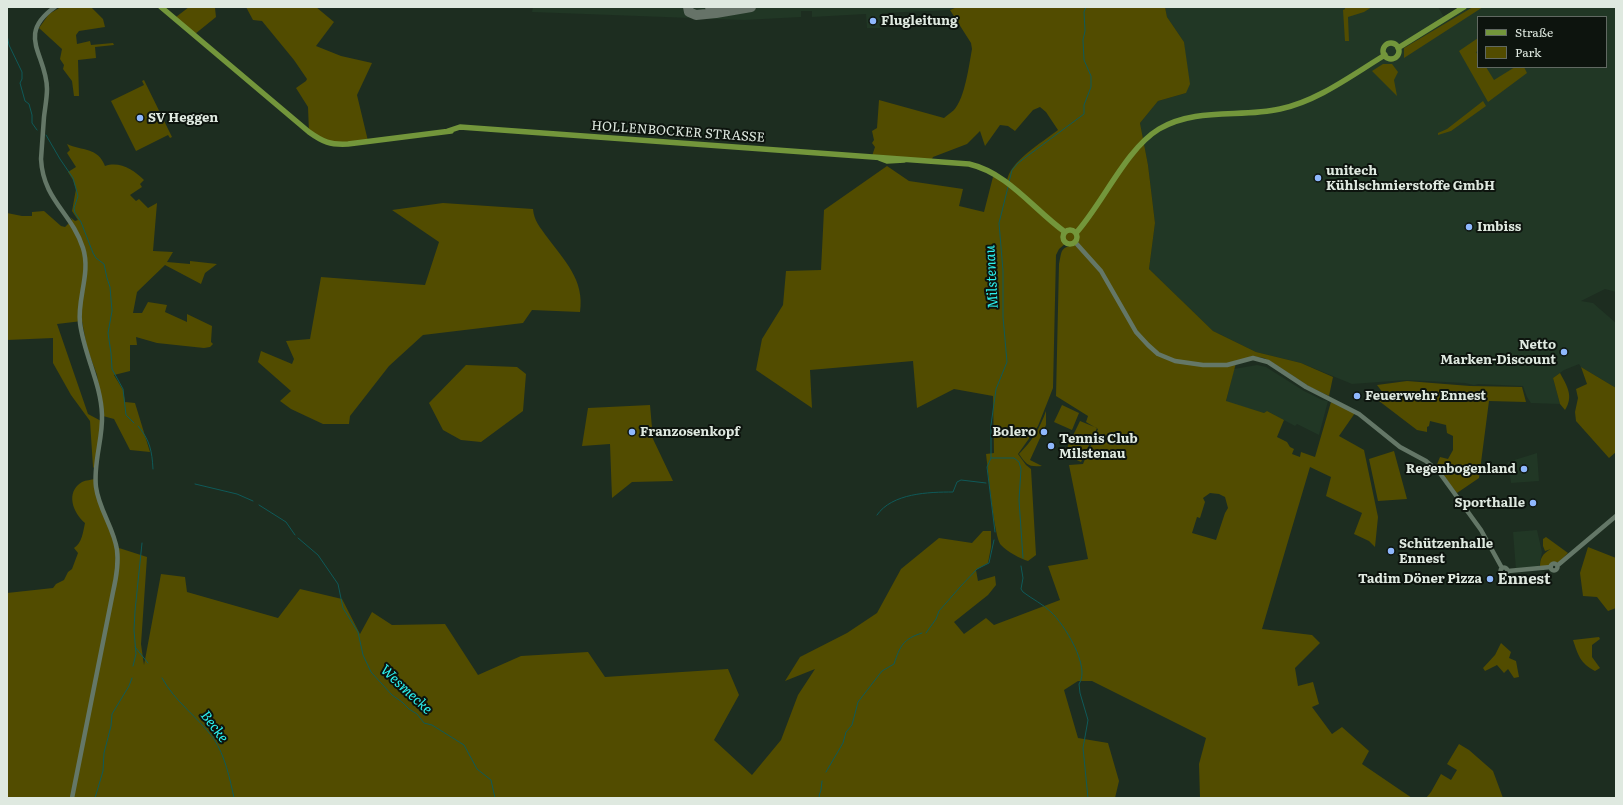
<!DOCTYPE html>
<html>
<head>
<meta charset="utf-8">
<style>
	body { margin:0 }
	#map { position:relative; width:1623px; height:805px; overflow:hidden; background:#1d2d20; font-family:Literata,serif }
	canvas { display:block }
	.frame { position:absolute; inset:0; border:8px solid #dfe9e0; pointer-events:none }
	.legend { position:absolute; left:1477px; top:16px; width:130px; height:52px; box-sizing:border-box; background:#0d140e; border:1px solid #616962; margin:0; padding:5px 7px; list-style:none; font-size:12px; color:#dfe9e0 }
	.legend li { display:flex; align-items:center; gap:8px; height:20px }
	.legend b { width:20px; border:1px solid #616962 }
</style>
</head>
<body>
<div id="map">
<canvas width="1623" height="805"></canvas>
<div class="frame"></div>
<ul class="legend">
<li><b style="height:5px;background:#73963b"></b>Straße</li>
<li><b style="height:11px;background:#524c00"></b>Park</li>
</ul>
</div>
<script>
const ctx = document.querySelector('canvas').getContext('2d');
ctx.lineJoin = 'round';
function fill(path, color) { ctx.fillStyle = color; ctx.fill(path, 'evenodd'); }
function trace(path, color, width, dash) { ctx.strokeStyle = color; ctx.lineWidth = width; ctx.lineCap = dash ? 'butt' : 'round'; ctx.setLineDash(dash || []); ctx.stroke(path); }
function drawText(font, color, halo, rows, align = 'center') {
  ctx.font = font + ' Literata,serif'; ctx.lineWidth = 4; ctx.setLineDash([]); ctx.textBaseline = 'middle'; ctx.strokeStyle = halo; ctx.fillStyle = color; for (const [text, x, y, turn = 0] of rows) {
    ctx.save(); ctx.translate(x, y); ctx.rotate((+turn || 0) * Math.PI / 180); ctx.textAlign = isNaN(turn) ? turn : align; if (halo) ctx.strokeText(text, 0, 0); ctx.fillText(text, 0, 0); ctx.restore();
  }
}
fill(new Path2D(`
	M533,7h424l-7,3 -68,3v15h-15l-1,-14 -54,3v-6h-11v6l-57,3 -212,-8z
	M1165,7h273l6,10 18,-10h154v285l-11,-3 -24,12 12,2 23,20v65l-35,-21 -2,-3 -15,6 -11,8 7,26 -29,-1 -4,-6 -4,-11 -45,-2 -4,1 -9,-2 -59,-3 -54,4 -51,-21 -45,-11 -43,-21 -64,-62 6,-46 -7,-58 -8,-42 18,-22 28,-8 -2,-51 -17,-25zM1478,17h128v50h-128z
	M1257,365l9,2 38,24 18,9 6,1 -9,34 -22,-11 -2,2 -28,-15 -3,2 -38,-11 8,-33z
	M1537,453l2,28 -28,2 -3,-21z
	M1537,530l5,22 -3,16 -23,2 -3,-38z`), '#213725');
fill(new Path2D(`
	M61,7h30l12,12 2,8 -26,4 -3,4 1,9 13,-3 1,4 22,-2 1,2 -19,2 1,11 -18,2 1,36h-5l-2,-15 -9,-12 1,-4 -4,-6 2,-10 -23,-21 10,-14z
	M189,7h29l-3,1 1,9 -21,17 -19,-17z
	M246,7h70l18,15 -18,24 25,10 31,7 -15,32 11,46 -34,3 -25,-12 -1,-25 -12,-19 10,-7 1,-2 -13,-19 -32,-39 -9,-1z
	M957,7h208l2,10 17,25 6,42 -4,9 -28,8 -18,22 8,42 7,58 -6,46 64,62 43,21 45,11 32,14 -4,19 -19,-9 -40,-26 -6,-3 -13,-2 -2,3 -13,4 -10,38 38,12 3,-2 17,9 -7,17 10,5 3,5 4,2 -2,5 8,3 1,-5 14,5 16,-55 24,11 -16,23 25,14 14,67 -3,30 -6,-6 -15,-7 8,-21 -36,-17 5,-19 -21,-10 -48,162 50,6 8,8 -25,25 3,18 15,-4 6,22 -7,3 20,27 10,-7 27,24 -7,13 50,34h-212l-1,-34 7,-26 -114,-57h-14l-14,9 14,48 30,5 11,38 -4,17h-1108v-205l46,-5 3,-4 8,-4 4,-8 4,-3 6,-16 -4,-5c8,-5 9,-16 11,-25 -12,-10 -20,-31 -3,-41 4,-2 9,-2 13,-3l7,26 17,43 28,9 -6,87 3,21 17,-91 24,3 2,15 91,26 22,-29 42,10 18,35 12,-22 20,13 53,-1 33,51 43,-19 67,-4 17,25 123,-8 11,26 -25,45 38,35 29,-35 17,-45 17,-26 -30,12 15,-24 47,-24 30,-20 24,-44 38,-31 33,5 11,-12h8v16l-3,16 -12,7 2,11 17,-5 1,9 -8,10 -34,27 10,12 22,-16 8,7 66,-25 -12,-34 40,-7 -19,-94 14,-1 15,-35 -12,-7 2,-6 -32,-20 3,-132c3,-13 1,-16 14,-19l-7,-2 -7,6 -3,6 -3,133 -15,38 -20,28 8,11 5,4 5,86 -8,6c-7,-2 -22,-10 -27,-16 -7,-8 -13,-76 -15,-91l8,-1 -1,-57 -39,-7 -37,19 -4,-47 -103,9 2,38 -56,-38 6,-31 21,-34 3,-34 35,-1 3,-60 63,-44 22,15 54,8 -4,17 25,6 10,-39 13,9c1,-20 36,-40 51,-52l-12,-18 -6,-5 -7,3 -18,21 -7,-5 -8,-1 -15,21 -5,-15 -13,13 -34,13 -2,4 -59,-5 3,-9 -3,-4 2,-3 -2,-9 5,-3 2,-28 65,18c3,-3 7,-5 10,-8 11,-12 15,-45 18,-61l-1,-6 -21,-33zM1210,493l9,1 6,3 3,11 -3,5 -9,27 -24,-7 5,-16 3,1 5,-16 -2,-4z
	M1345,7h27l-8,5 -16,5 1,24h-4l-2,-31 2,-1z
	M1473,7h10l-79,51v-10z
	M1478,38v13l-2,1 2,3v12h8l8,13 21,-13h9l3,6 -39,29 -29,-51z
	M1383,64h9l6,8 -4,8 3,16 -25,-25z
	M144,80l28,57 -2,1 -2,-3 -32,16 -25,-50 33,-16 -2,-4z
	M1483,101l3,5 -35,25 -13,4v-2l9,-4z
	M67,144c15,7 31,3 38,22 15,-5 29,4 39,14l-4,4 2,3 -12,8 6,6 3,-2 9,9 9,-5 -4,48 20,1 -6,10 23,2v-3l27,3 -12,9 -4,11 -36,-19 -28,27 -4,21h9l6,-11 19,3 -2,7 22,10v-8l25,12 -1,16 2,2 -3,3 -6,1 -47,-5 -21,-6 1,8h-7v26l-16,4 9,15 2,12 10,1 15,49 -20,-2 -16,-31 -11,-3 -6,-41 -10,-27 -5,-27 -25,3 31,90 15,8 -7,48 -3,-3 -3,-46 -19,-26 -18,-32v-25l-46,2v-127l15,3h10v-4l12,-1 17,15 4,1 7,-7 -2,-3 5,4 3,-1 -6,-9 4,-22 -3,-9 -5,-8 8,-5 -9,-14 3,-3z
	M443,203l90,6c1,12 7,18 14,28 17,23 38,43 33,75l-48,-2 -9,13 -100,12 -34,31 -39,50 -1,8h-26l-32,-15 -11,-8 11,-10 -33,-29 3,-11 31,13 2,-5 -8,-18 24,-2 11,-62 104,8 14,-43 -47,-32z
	M466,365l51,2 9,7 -3,37 -42,31 -20,-2 -18,-10 -14,-27z
	M1581,367l35,21v64l-7,6 -33,-37 -1,-9 3,-14 -2,-9 11,-5z
	M1560,373c7,13 14,23 5,37l-5,-6 -7,-26z
	M1407,381l63,5 52,1 4,15 -37,-1 -10,77 -22,15 -21,-26 4,-10 8,2 5,-9v-14l-6,-3 -1,-8 -16,-4 -1,5 -2,1v5l-10,-2 -38,-29 1,-3 6,-1 -9,-12z
	M650,405l3,34 20,42 -41,1 -20,16 -2,-54 -28,2 6,-38z
	M1062,405l17,8 -7,17 -18,-8z
	M1046,411v14l-16,35 12,6c-14,1 -15,-1 -23,-12 13,-13 21,-26 27,-43z
	M1080,421l17,7 -16,34 -17,-8z
	M1394,451l13,48 -29,2 -9,-42z
	M1546,537l22,16 -9,9h-7l-4,4 -8,2c0,-10 2,-14 11,-19l-6,2 -2,-5v-7z
	M1588,547l28,11v50l-8,3 -11,-14 -14,-1 -3,-23z
	M1599,637l1,2 -8,6v12l8,11 -5,3c-15,-8 -17,-16 -22,-31z
	M1501,643l10,9 -2,6 7,3 3,16 -5,1 -6,-9 -4,4 -7,-8 -12,6 -2,-3 12,-13z
	M1459,744l10,6 24,21 10,27h-77l5,-6 10,-18 10,6 6,-10 -10,-6z`), '#524c00');
trace(new Path2D(`
	M7,35l2,10 13,27v7l-2,4 5,18 4,3 3,11v8l5,7
	M46,135l14,24 13,19 5,18 -4,12 1,5 6,9 12,31 3,5 8,6 3,14 3,9 2,24 -4,22 3,20 1,16 11,20 3,26 8,8
	M1009,182l3,-12 6,-7 66,-49v-9l7,-18v-11l-7,-16 -1,-20 2,-9 -1,-19 2,-5
	M1008,187l-9,36 4,48v46l4,45 -11,27 -5,36v33h23l5,4 2,7 -2,31 4,58
	M138,426c12,14 14,25 15,43
	M991,458l-4,9 8,65
	M195,484l42,10 16,7
	M259,505l27,17 9,13
	M877,515c15,-22 52,-23 76,-23l4,-10 4,-2 25,3
	M298,538l20,17 20,29 5,24 15,24 5,23 8,17 21,23 10,7 7,7 8,5 7,9 8,2 32,20 13,24 14,11 4,18
	M1021,566l2,12 -2,11 2,3c9,7 20,12 28,20 13,12 40,55 28,72l1,9 8,27 -5,28 5,50
	M926,633l10,-14 3,-8 21,-24 17,-18 12,-6 5,-23
	M135,647l13,16
	M133,666l3,-12 -2,-24 1,-19 7,-68
	M162,678c13,24 36,39 52,61 11,17 16,40 20,59
	M826,772l17,-29 3,-11 6,-7 6,-23 24,-31 12,-7c6,-18 9,-25 28,-31
	M95,798l8,-27 1,-18 7,-27 1,-12 17,-28 3,-8
	M820,798l-1,-2 2,-6 1,-9`), '#0f5a59', 1);
trace(new Path2D(`
	M688,7l1,5 7,3 20,-2
	M710,7l6,6 35,-6`), '#667368', 10);
trace(new Path2D(`
	M55,7c-40,28 -8,48 -8,82 0,9 -2,19 -3,28 -1,14 -2,28 -3,42 2,41 31,54 42,89 8,25 -6,51 -3,75 4,32 21,60 22,92 1,24 -9,48 -6,72 3,23 18,41 21,63 2,14 -1,29 -4,42l-41,206
	M1075,242l26,29 35,61 12,13 10,9 17,7 28,4h24l26,-7 15,4 38,25 53,27 41,33 26,14 13,11 42,58 21,38
	M1550.5 567a3.5 3.5 0 1 1 7 0a3.5 3.5 0 1 1-7 0Z
	M1558,565l58,-49
	M1500.5 571a3.5 3.5 0 1 1 7 0a3.5 3.5 0 1 1-7 0Z
	M1508,571l43,-4`), '#647767', 4.5);
trace(new Path2D(`
	M161,7l148,125c14,10 21,13 39,12l103,-13
	M1383 51a8 8 0 1 1 16 0a8 8 0 1 1-16 0Z
	M1398,48l66,-41
	M448,131l12,-4 509,37c39,9 64,45 96,68
	M879,158l8,3 17,-1
	M1063 237a7 7 0 1 1 14 0a7 7 0 1 1-14 0Z
	M1076,233c27,-30 50,-84 83,-104 37,-22 82,-11 121,-20 38,-8 72,-34 105,-54`), '#73963b', 5.5);
for (const [x, y, r, color] of [
	[873,21,4,"#8fb8fd"],
	[140,118,4,"#8fb8fd"],
	[1318,178,4,"#8fb8fd"],
	[1469,227,4,"#8fb8fd"],
	[1564,352,4,"#8fb8fd"],
	[1357,396,4,"#8fb8fd"],
	[632,432,4,"#8fb8fd"],
	[1044,432,4,"#8fb8fd"],
	[1051,446,4,"#8fb8fd"],
	[1524,469,4,"#8fb8fd"],
	[1533,503,4,"#8fb8fd"],
	[1391,551,4,"#8fb8fd"],
	[1490,579,4,"#8fb8fd"]
]) { const dot = new Path2D(); dot.arc(x, y, r, 0, 2 * Math.PI); ctx.fillStyle = color; ctx.fill(dot); trace(dot, '#0d140e', 1.5); }
drawText('bold 13px', '#dfe9e0', '#0d140e', [
	["Flugleitung",881,21],
	["SV Heggen",148,118],
	["unitech",1326,171],
	["Kühlschmierstoffe GmbH",1326,186],
	["Imbiss",1477,227],
	["Netto",1556,345,"right"],
	["Marken-Discount",1556,360,"right"],
	["Feuerwehr Ennest",1365,396],
	["Franzosenkopf",640,432],
	["Bolero",1036,432,"right"],
	["Tennis Club",1059,439],
	["Milstenau",1059,454],
	["Regenbogenland",1516,469,"right"],
	["Sporthalle",1525,503,"right"],
	["Schützenhalle",1399,544],
	["Ennest",1399,559],
	["Tadim Döner Pizza",1482,579,"right"]
], 'left');
drawText('13px', '#dfe9e0', '#0d140e', [
	["HOLLENBOCKER STRASSE",678,132,4]
]);
drawText('italic 14px', '#2cf2f0', '#0d140e', [
	["Milstenau",992,277,-93],
	["Wesmecke",406,690,43],
	["Becke",214,727,53]
]);
drawText('bold 15px', '#dfe9e0', '#0d140e', [
	["Ennest",1524,580]
]);
</script>
</body>
</html>
